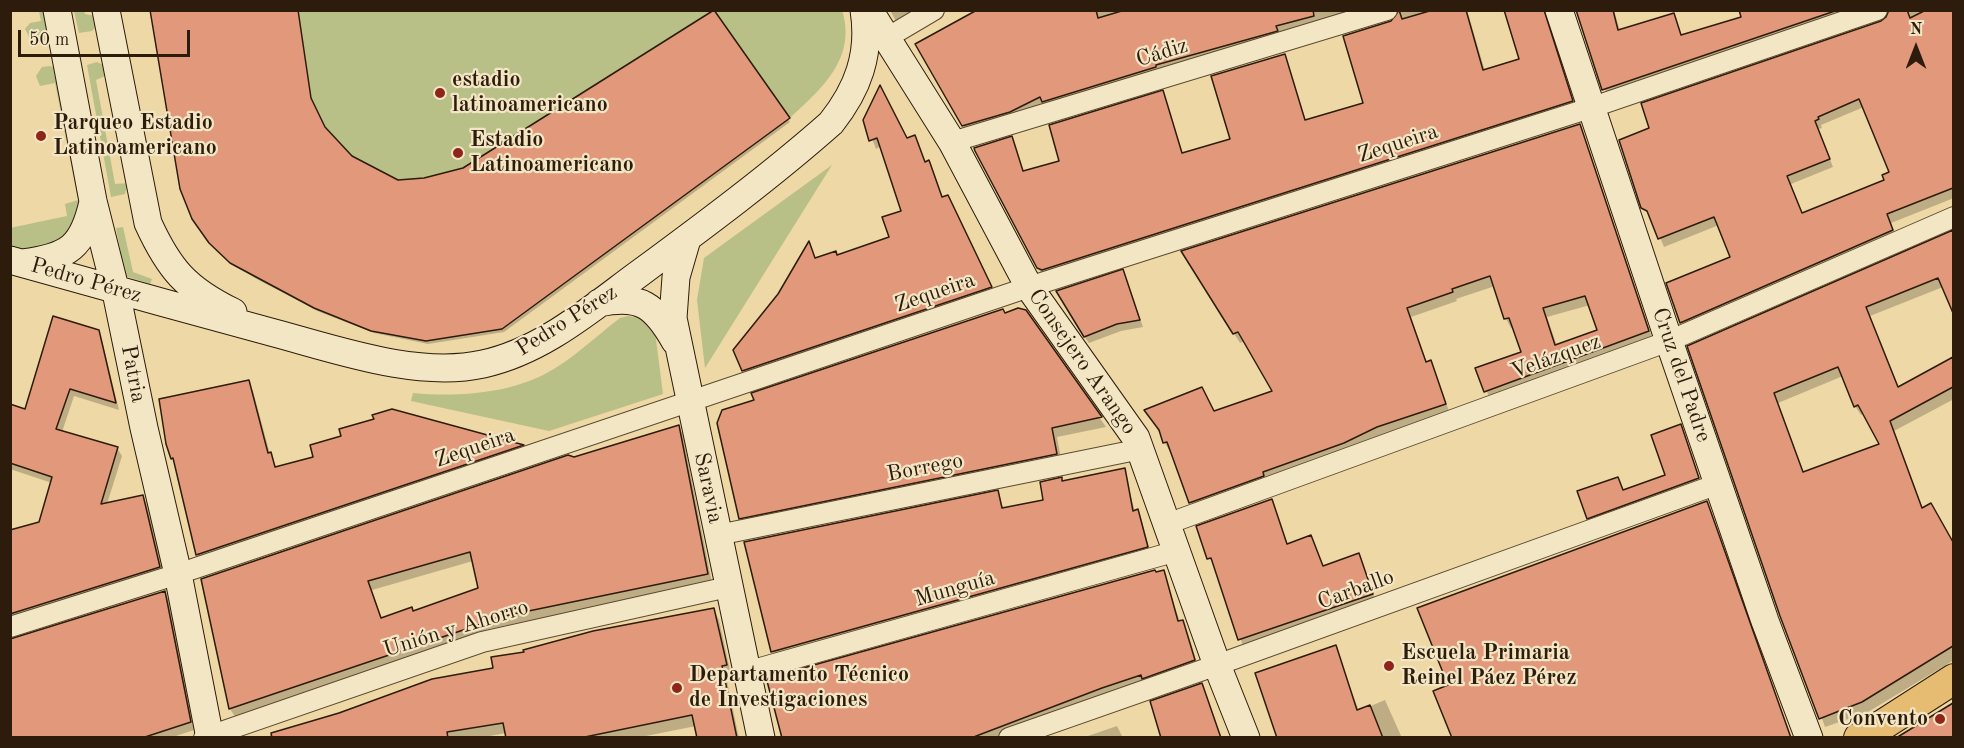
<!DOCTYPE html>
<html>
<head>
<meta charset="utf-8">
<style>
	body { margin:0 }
	#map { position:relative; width:1964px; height:748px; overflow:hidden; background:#edd8a6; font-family:"Old Standard TT",serif }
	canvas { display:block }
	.frame { position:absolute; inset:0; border:12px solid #2d1c0b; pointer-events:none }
	.north { position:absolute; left:1886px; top:18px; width:60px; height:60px; -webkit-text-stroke:4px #f3e6c5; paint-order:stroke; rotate:0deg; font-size:16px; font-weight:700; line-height:24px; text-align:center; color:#2d1c0b }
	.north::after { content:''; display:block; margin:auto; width:21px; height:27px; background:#2d1c0b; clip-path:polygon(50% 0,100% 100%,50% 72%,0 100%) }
	.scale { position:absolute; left:18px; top:30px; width:172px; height:27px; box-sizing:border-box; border:3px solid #2d1c0b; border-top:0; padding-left:8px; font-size:18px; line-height:21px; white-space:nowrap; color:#2d1c0b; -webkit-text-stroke:4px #f3e6c5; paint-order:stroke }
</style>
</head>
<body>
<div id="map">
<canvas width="1964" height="748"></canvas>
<div class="frame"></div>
<div class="north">N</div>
<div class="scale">50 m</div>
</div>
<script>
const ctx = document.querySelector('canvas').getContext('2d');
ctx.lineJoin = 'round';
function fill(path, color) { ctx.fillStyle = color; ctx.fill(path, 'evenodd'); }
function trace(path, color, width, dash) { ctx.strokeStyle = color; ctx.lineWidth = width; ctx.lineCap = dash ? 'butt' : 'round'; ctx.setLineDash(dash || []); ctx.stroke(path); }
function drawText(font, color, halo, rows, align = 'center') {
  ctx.font = font + ' "Old Standard TT",serif'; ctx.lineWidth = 4.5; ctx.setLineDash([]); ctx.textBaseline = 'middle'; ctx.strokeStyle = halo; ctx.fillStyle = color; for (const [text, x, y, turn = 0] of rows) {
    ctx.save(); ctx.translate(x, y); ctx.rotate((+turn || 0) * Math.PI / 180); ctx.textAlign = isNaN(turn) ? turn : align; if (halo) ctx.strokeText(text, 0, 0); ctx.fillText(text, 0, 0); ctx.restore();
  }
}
fill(new Path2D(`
	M842,10c15,49 -21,79 -52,108l-288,211 -76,12 -55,-10 -57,-23 -54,-27 -30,-18 -38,-44 -12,-30 -30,-178z
	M39,11h9l2,27 -10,5 -9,-3 -6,-11 5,-6 11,-2z
	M74,11h10l1,3 10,2 1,11 -4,4 -13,2z
	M97,62l8,4 2,9 -11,5 19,104 13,-1 -3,11 -14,3 -24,-132z
	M50,66l6,2 28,132 -11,34 -42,18 -20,-5 -1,-19 57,-12 -2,-12 13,-4 -23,-117 -15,3 -4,-10 6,-9z
	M832,165l-127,203 -8,-68 7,-42z
	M123,227l10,45 19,7 -2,5 -25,-8 -9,-48z
	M628,316l16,2 11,14 8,62 -114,37 -138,-30 2,-8c43,4 93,1 132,-19 27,-14 51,-38 75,-56z`), '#b8bf87');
fill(new Path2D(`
	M152,10h146l14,93 12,26 27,28 47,24 26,-1 40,-10 250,-158 76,110 -286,210 -76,12 -54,-11 -57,-22 -83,-45 -22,-20z
	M890,10h29l-22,13z
	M981,10h394l-407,124 -51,-89z
	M1400,10h67l18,61 36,-11 -16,-50h45l-2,14 28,85 -533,167 -5,-8 -27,-130 13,34 37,-10 102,-70 20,62 49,-14 52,-85 22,66 58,-17z
	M1577,10h37l6,21 53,-16 9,21 61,-18 -2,-8h125l-258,87z
	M1890,10h64v188l-63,25 6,16 -211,92 -18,-48 64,-25 -13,-33 -55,22 -12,-29 -9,-11 8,-78 231,-106zM1864,107l27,66 -5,8 -83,33 -12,-30 42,-17 -15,-38 4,-1 -1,-3z
	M865,120l42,19 7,-2 12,26 3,-1 4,8 10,28 9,7 43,90 -247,84 -4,-9 65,-126 7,16 21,-3 54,-19 12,-26 -22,-66 -5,3z
	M1580,125l73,215 -162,61 -14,-32 46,-16 -10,-26 -2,1 -5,-9 -11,-33 -39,13 1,2 -46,16 16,46 3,-1 5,9 15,43 -255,98 -23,-61 -2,1 -18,-32 62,-7 60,-21 -29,-51 -5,2 -52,-82zM1590,305l9,26 -42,15 -10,-29z
	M1954,232v77l-11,-22 -73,29 29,72 51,-27 4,6v32l-60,32 29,78 7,-4 24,39v116l-86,52 -43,15 -136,-380zM1843,376l12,30 6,9 3,-2 17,32 -77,29 -26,-71z
	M1123,271l20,56 -22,4 -32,12 -12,-17z
	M1025,311l81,116 -49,10 5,27 -316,64 -6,-10 265,-203z
	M98,331l4,9 17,70 -45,-14 -12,36 55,16 5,8 -15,48 36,-8 4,8 17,71 -154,49v-87l30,-14 12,-40 -42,-14v-64l16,5z
	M248,382l5,9 17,63 7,14 38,-10 28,-21 69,-19 111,28 5,7 -325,110 -5,-8 -21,-88 -5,-9z
	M678,426l5,9 29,148 -228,47 1,3 -249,85 -6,-9 -16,-67 360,-184zM473,561l6,28 -66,23 -31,7 -10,-29z
	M1680,426l22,59 -110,40 -4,-7 29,-39 6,12 44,-15z
	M1124,470l11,42 6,6 10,36 -374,105 -4,-7 -13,-44 -14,-65 251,-51 7,17 41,-8 18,-19z
	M1271,500l17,45 23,-8 12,30 35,-12 18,46 -133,45 -28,-81 -6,-7z
	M1706,503l86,235h-339l-3,-52z
	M1163,572l17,50h2l5,9 12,38 -193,69h-223z
	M165,592l4,8 25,130 -24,8h-160z
	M714,610l5,10 12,55 -5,1 13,62h-41l-2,-12 -60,12h-129l-1,-5 -27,5h-216l170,-58 62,-11 30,-16z
	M1335,647l24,64 26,-11 17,38h-123z
	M1201,685l21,53h-59z
	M1117,726l6,12h-41z`), '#0003');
const building = new Path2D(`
	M150,10h148l13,88 14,29 27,29 46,24 26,-2 39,-10 251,-158 76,108 -288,211 -76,12 -55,-10 -57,-23 -84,-45 -21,-20 -17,-24 -12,-30z
	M977,10h119l2,8 27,-8h188l1,6 -38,10 2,5 -122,34v2l-114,35 -2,-5 -30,15 -48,14 -47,-82z
	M1399,10l3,9 31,-9h33l17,60 36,-11 -15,-49h40l29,91 -531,169 -5,-2 -62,-117 -1,-3 38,-12 11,35 36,-10 -10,-36 114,-35 19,63 48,-14 -19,-63 74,-22 20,66 58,-17 -20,-67 48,-15z
	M1576,10h37l5,20 56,-17 7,22 60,-18 -2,-7h99l-236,80z
	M1889,10h18l3,8 16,-8h27v178l-66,26 6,16 -213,93 -14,-40 64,-26 -16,-40 -56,22 -11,-28 -6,-3 -22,-68 30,-12 -8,-25 240,-82 5,-4zM1859,99l30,73 -7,3 2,5 -82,33 -15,-37 43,-17 -15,-38 4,-2 -1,-2z
	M880,85l27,53 8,-3 10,27 4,-2 13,37 6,-2 44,92 -250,84 -9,-21 45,-56 31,-53 6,17 21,-7 1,4 52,-18 -7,-20 19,-6 -24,-73 -8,3 -6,-21z
	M1580,124l69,207 -165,61 -9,-24 46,-16 -12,-34 -5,1 -14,-43 -38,13 1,3 -46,16 19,54 5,-2 15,44 -69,23 -33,16 -81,29 1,4 -75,27 -22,-61 -4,1 -4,-13 -15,-20 58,-23 12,24 58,-20 -34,-59 -5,2 -52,-83zM1585,296l12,34 -42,15 -12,-37z
	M1953,230v83l-15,-35 -72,29 32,80 55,-30v30l-63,34 32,87 9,-5 22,39v104l-91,56 -43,17 -39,-103 -93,-270zM1838,367l16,40 4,-2 21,39 -76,28 -29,-79z
	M1123,269l17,51 -23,4 -33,13 -28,-46z
	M1018,308l8,2 76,107 -50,11 5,26 -318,65 -22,-96 5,-13 32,-10 -3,-7 252,-84 2,4z
	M53,316l46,14 17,73 -46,-14 -14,40 62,18 -17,57 42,-9 17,72 -150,47v-84l29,-8 13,-45 -42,-14v-59l15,5z
	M249,380l19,73 3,-1 4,15 38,-10 -3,-12 31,-9 -2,-7 35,-10 -2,-4 20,-6 132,36 -328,110 -23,-97 -2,1 -5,-15 -7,-45z
	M1681,424l18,54 -112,41 -10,-28 41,-14 5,13 42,-15 -14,-40z
	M679,425l29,149 -228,47 1,3 -252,85 -28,-130 367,-124 6,2zM470,552l8,36 -65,23 -1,-4 -31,11 -13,-37z
	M1125,468l8,43 5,-2 10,38 -377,105 -27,-110 254,-52 4,18 41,-8 -3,-18 22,-5v4z
	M1272,499l15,45 24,-9 12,31 36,-13 14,41 -135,46 -27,-82 -4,1 -11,-33z
	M1707,501l84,237h-339l-19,-47 15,-6 -31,-77z
	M1155,570l1,2 8,-2 14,51 5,-1 12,40 -53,19 -1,-4 -39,13 -131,50h-189l-15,-57 12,-3 -1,-3z
	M165,591l26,131 -49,16h-132v-99z
	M714,608l13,57 -5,1 15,72h-40l-5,-23 -112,23h-74l-3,-15 -56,9 1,6h-176l-1,-5 68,-20 93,-34 61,-11 -2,-11 33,-5 -1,-2 70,-19z
	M1336,645l21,65 13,-5 13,33h-106l-22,-65z
	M1202,683l19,55h-60l-11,-37z
	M1953,703v35h-57z`);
fill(building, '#e2997b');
trace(building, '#2d1c0b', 1.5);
const street = new Path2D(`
	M885,39l49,-29
	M952,142l435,-132
	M1167,524l502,-183 285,-124
	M718,535l423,-86
	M10,627l168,-53 851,-287 564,-180 284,-97
	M746,672l431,-121
	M204,738l278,-96 246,-55
	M1009,738l208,-73 501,-181`);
const secondary = new Path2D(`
	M57,10l36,191 23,91 28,136 34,146 32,164
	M106,10l42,213c21,46 38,66 85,89
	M869,10l83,132 77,145 107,151 81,227 29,73
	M1559,10l110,331 96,280 44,117
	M687,239l-11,38 -3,41 88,420
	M10,260c86,24 171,48 257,71 65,17 149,48 216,33 60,-13 109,-56 157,-91 65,-48 131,-97 191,-150 27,-34 40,-69 33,-113
	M23,263c46,-6 60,-16 70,-61
	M599,303c42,-9 56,3 76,38`);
const primary = new Path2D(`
	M1859,738l14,-7 81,-52`);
trace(street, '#5d4b32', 22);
trace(secondary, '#2d1c0b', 29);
trace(primary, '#2d1c0b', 32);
trace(street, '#f3e6c5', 20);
trace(secondary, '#f3e6c5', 27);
trace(primary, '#e6bc73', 30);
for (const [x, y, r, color] of [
	[440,93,6,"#8f2418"],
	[41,136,6,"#8f2418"],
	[458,153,6,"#8f2418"],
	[1389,666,6,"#8f2418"],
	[677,688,6,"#8f2418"],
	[1940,719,6,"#8f2418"]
]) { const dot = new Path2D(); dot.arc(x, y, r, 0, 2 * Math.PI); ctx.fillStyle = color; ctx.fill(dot); trace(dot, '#f3e6c5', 2); }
drawText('22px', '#2d1c0b', '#f3e6c5', [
	["Cádiz",1162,53,-17],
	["Zequeira",1398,144,-18],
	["Pedro Pérez",86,281,16],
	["Zequeira",935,293,-19],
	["Pedro Pérez",567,321,-32],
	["Velázquez",1556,357,-20],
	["Consejero Arango",1082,362,55],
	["Patria",133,374,79],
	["Cruz del Padre",1681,375,71],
	["Zequeira",475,448,-19],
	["Borrego",925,468,-11],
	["Saravia",708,488,78],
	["Munguía",955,589,-16],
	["Carballo",1356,590,-20],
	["Unión y Ahorro",456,629,-17]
]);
drawText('bold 22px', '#2d1c0b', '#f3e6c5', [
	["estadio",452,80],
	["latinoamericano",452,105],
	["Parqueo Estadio",53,123],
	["Latinoamericano",53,148],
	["Estadio",470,140],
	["Latinoamericano",470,165],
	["Escuela Primaria",1401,653],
	["Reinel Páez Pérez",1401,678],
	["Departamento Técnico",689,675],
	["de Investigaciones",689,700],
	["Convento",1928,719,"right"]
], 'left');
</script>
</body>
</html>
